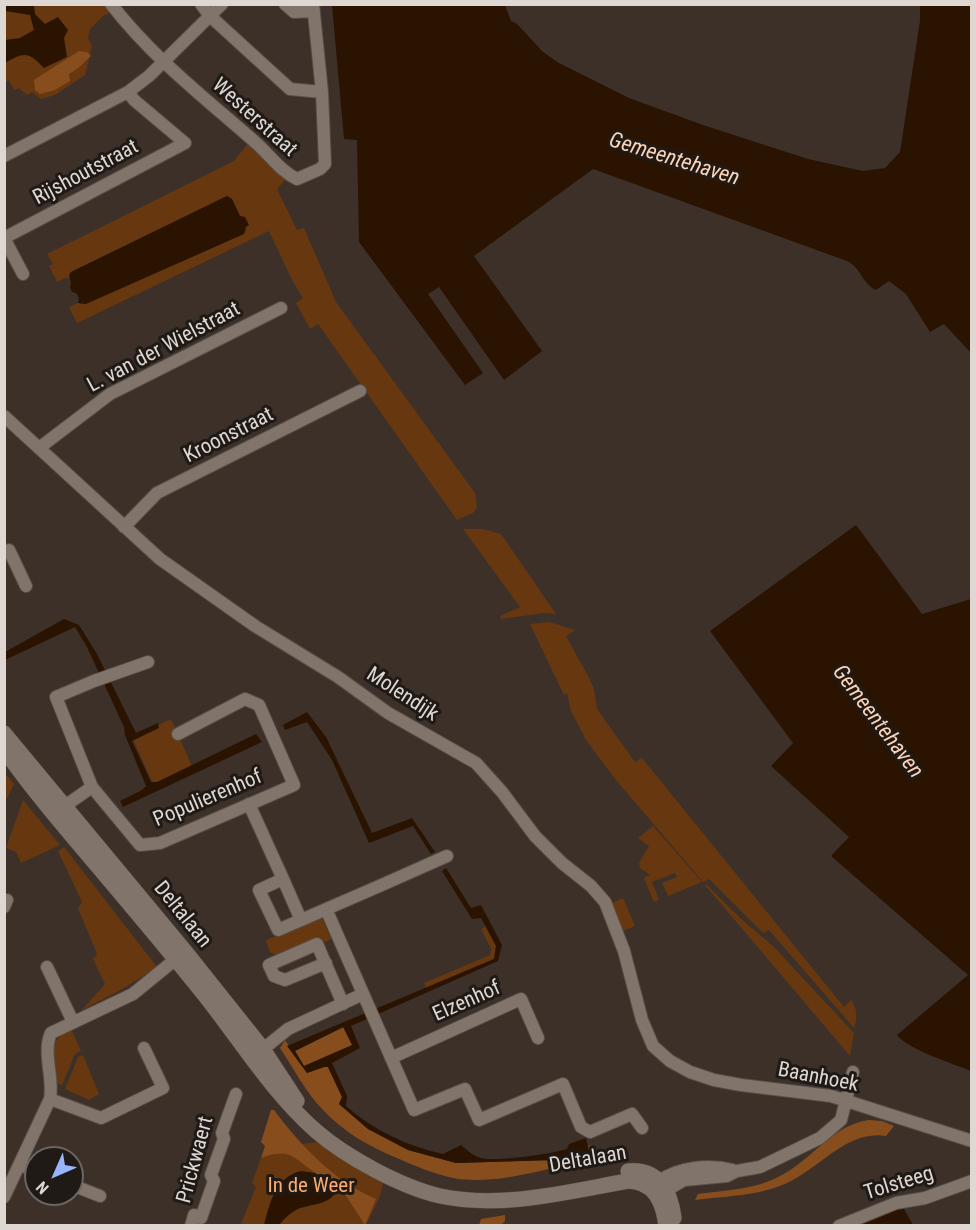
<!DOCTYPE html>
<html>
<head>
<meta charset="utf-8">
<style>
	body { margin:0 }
	#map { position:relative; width:976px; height:1230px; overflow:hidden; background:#3c3029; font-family:"Roboto Condensed",sans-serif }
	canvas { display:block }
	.frame { position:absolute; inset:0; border:6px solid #ded7d2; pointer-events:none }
	.north { position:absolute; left:24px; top:1146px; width:60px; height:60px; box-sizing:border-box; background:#1f1a16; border:2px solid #6b6661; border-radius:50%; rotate:225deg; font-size:16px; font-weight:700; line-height:24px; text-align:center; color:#ded7d2 }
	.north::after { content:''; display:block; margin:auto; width:21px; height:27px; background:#98b6fd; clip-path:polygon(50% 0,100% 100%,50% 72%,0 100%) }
</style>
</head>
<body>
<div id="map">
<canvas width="976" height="1230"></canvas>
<div class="frame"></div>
<div class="north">N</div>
</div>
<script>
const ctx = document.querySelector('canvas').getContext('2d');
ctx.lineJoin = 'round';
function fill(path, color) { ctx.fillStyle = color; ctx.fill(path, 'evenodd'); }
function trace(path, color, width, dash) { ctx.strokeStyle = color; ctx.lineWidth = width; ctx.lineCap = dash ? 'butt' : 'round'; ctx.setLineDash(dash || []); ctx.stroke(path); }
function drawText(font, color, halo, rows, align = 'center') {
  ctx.font = font + ' "Roboto Condensed",sans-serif'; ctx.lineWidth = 6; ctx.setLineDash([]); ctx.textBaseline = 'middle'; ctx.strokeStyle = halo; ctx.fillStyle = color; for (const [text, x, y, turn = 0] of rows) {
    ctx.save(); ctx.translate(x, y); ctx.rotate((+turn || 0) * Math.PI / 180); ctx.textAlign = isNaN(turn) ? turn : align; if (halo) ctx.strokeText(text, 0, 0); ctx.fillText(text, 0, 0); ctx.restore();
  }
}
fill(new Path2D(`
	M110,4l4,6 -11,6 -13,13 -2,9 4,8 -7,29 -30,20 -14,4 -9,-7 -5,3 -8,-7 -5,2 -5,-10 -4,2v-77z
	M250,141l38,36 -11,12 20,41 7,-2 32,74 139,191 2,14 -4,6 -16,7 -139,-196 -8,5 -14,-26 7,-5 -12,-20 -22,-47 -192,92 -8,-16 9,-4 3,1 165,-73 -3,-14 -3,-1 -8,-17 -5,-3 -156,76 -2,6h-4l-8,4 -8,-16 4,-2 -6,-10 187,-93z
	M463,529h20l18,5 55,80 -12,-1 -43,6 -1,-3 20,-9z
	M549,622l26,8 -9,6 22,40 6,13 3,20 38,53 7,-4 202,249 7,-7c6,9 7,17 3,28l-85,-98 -6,3 -54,-54 -6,3 -87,-102 -30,-40 -15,-29 -4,-18 -3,2 -34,-71z
	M171,719l22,49 -39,18 -22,-49z
	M4,772l10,12 -7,14 -2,-1z
	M23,800l37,45 -39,18 -5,-11 -10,-4z
	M653,826l49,56 -34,14 -6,-13 15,-6 -2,-4 -23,9 7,18 -5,2 -10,-24 6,-3 -10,-7 -1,-5 10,-17 -11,-8z
	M64,847l93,120 -33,21 -42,22 23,-26 -12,-25 4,-5 -19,-46 4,-6 -24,-51z
	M706,884l34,34 33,28 81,87 -4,23 -145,-171z
	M623,898l12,28 -12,5 -11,-28z
	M322,918l9,21c-12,8 -48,21 -61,13l-4,-12z
	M486,926l10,20 -2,13 -68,29 -2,-5 66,-28 1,-6 -10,-20z
	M71,1029l10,22 -6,3 -13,31 -7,-3c-2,-26 -10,-39 16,-53z
	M83,1055l16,39 -10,6 -24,-11 13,-32z
	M319,1142l26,20 38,21 -3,13 -14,29 -126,1 16,-39 -4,-4 9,-25 12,-5h9l11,-8z`), '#673810');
fill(new Path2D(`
	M79,51l8,1 4,4c-8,7 -12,13 -22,18l1,7 -15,9 -15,4 -5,-4 -1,-10z
	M344,1027l9,18 -49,21 -9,-15z
	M285,1040l22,33 17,-6h4l14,30 -3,7 29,25 40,21 48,13 98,-3 35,-9 -1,-5 3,-1 2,12c-42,11 -97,29 -140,21 -19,-4 -38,-12 -56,-20 -27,-11 -52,-25 -73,-47 -18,-18 -30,-42 -44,-63z
	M271,1110h3c27,36 60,71 102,89l-11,26 -19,-29 -10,-7 -2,-5c-5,-3 -11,-6 -17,-10 -22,-14 -26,-28 -56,-16l4,-12 -4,-4z
	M869,1120l13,1 12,5 -8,10c-40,-6 -65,32 -99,47 -28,13 -61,13 -92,17l3,-6c28,-4 56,-4 82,-18 32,-16 52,-51 89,-56z
	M505,1215v6l-4,4h-22l2,-6z`), '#884d1d');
fill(new Path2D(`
	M5,4l29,1 1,9 10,10 13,-7 10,13 -4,8 3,19 -23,11c-16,-17 -20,-16 -39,-5v-23l15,-2 14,-8 -4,-15 -25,-4z
	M332,5h173l6,16 6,3 26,28 16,11 70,35 74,27 105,34 55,12 22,-3 15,-16 20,-131v-16h51v348l-27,-29 -14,8 -24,-38 -17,-13 -13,9c-14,-6 -15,-23 -29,-29l-254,-92 -119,87 68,95 -38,29 -65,-93 -11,7 55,79 -18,12 -106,-143 -2,-102 -13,-1z
	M227,196l5,3 8,17 5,1 4,8 -3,2 -2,7 -158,70 -8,-1 1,-5 -3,-5 -4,-1 -2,-5 1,-4 -2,-8 2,-3z
	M856,525l66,89 49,-15v472c-17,-7 -64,-22 -74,-36l71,-60 -137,-119 18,-19 -78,-71 22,-23 -83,-112z
	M64,619l15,6 18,29 39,79 22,-10 1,5 -27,13 19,41h6l99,-48 6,8 -139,65 -3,-6 22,-11 4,-4 -21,-51 -1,-8 -37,-80 -12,-20 -70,33v-8z
	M307,712l19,25 46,96 40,-15 23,34 -4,2 -18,-28 -44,17 -37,-83 -25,-38 -22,8 -2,-5z
	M446,868l25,40 10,-3 21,40 -4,16 -147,65 9,22 -28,15 15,33 -1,10c27,24 61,40 97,48l18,-9c6,5 12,11 20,13 15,4 70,-4 86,-9l2,-5 17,-6 3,14 -35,8 -98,3 -48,-13 -40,-21 -29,-25 3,-7 -14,-30h-4l-17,6 -20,-27 207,-87 2,-13 -15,-28 -9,1 -30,-48zM343,1027l9,18 -48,21 -9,-15z
	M301,1171l14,2 19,11c7,20 -24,20 -36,25 -8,4 -13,9 -19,16h-15c6,-22 11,-48 37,-54z
	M903,1207l10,18 -61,1z`), '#2b1301');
const minor = new Path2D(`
	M111,4c42,54 94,94 144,138 14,12 25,29 42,37l23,-10 5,-5 -3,-72 -9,-88
	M201,4l9,12 80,73 32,3
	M285,4l9,8 20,-1
	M4,156l124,-64 21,-16 73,-72
	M4,238l181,-95 -51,-43 -6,-8
	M4,238l19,36
	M4,416l156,143 95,67 83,51 50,36 88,50 26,29 33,44 27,27 29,23 14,16 19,49 18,69 11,26 17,15 20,11 24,8 27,5 90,11 141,45
	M39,448l71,-54 171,-86
	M124,527l33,-34 203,-102
	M4,552l5,-2 17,36
	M148,662l-54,19 -38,16 36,90 48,58 20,-2 134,-58 -35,-80 -14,-6 -67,35
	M249,804l34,75
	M59,810l33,-23
	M4,907l3,-7
	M326,909l88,201 51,-21 14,31 84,-36 18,43 9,5 42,-18 10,14
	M301,920l-18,-41 -24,11 19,40c56,-24 113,-49 169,-74
	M326,963l-41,17 -11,-4 -5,-11 48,-21 26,60
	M47,967l26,55
	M257,1054l31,-25 75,-35
	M391,1058l130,-59 17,39
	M50,1099l51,19 62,-30 -19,-40
	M20,1165l16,6
	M659,1181c21,-14 49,-17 74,-11
	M72,1185l28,11
	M667,1190l17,-10 43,-4 10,-5 23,-4 60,-29 21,-18 12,-48
	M4,1197l46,-98c4,-21 -8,-47 1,-66l82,-39 49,-40
	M191,1226l3,-11 7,3 13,-37 -3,-6 13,-36 -2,-6 14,-39
	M839,1226l57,-23 29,-5 47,-17`);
const tertiary = new Path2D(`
	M4,733l181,218 78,98 34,52
	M4,749c22,33 48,63 73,93 45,53 90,106 133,160 34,44 64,92 106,129 30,26 85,56 124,65 62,13 126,-4 188,-15 27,1 35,21 38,45
	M628,1171c31,-3 43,21 46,47`);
trace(minor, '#574d47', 14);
trace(tertiary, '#574d47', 16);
trace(minor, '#81746b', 12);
trace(tertiary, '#81746b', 15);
drawText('21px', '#ded7d2', '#1f1a16', [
	["Westerstraat",254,118,42],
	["Rijshoutstraat",86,173,-28],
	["L. van der Wielstraat",164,348,-28],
	["Kroonstraat",229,436,-27],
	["Molendijk",402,695,33],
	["Populierenhof",208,799,-23],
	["Deltalaan",182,915,51],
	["Elzenhof",467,1002,-24],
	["Baanhoek",818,1078,11],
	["Prickwaert",196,1160,-75],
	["Deltalaan",588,1160,-10],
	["Tolsteeg",899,1184,-17]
]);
drawText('21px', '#fdab6e', '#1f1a16', [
	["In de Weer",311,1187]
]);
drawText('italic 22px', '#fed3b6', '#1f1a16', [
	["Gemeentehaven",674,160,17],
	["Gemeentehaven",877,722,53]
]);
</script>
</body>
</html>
